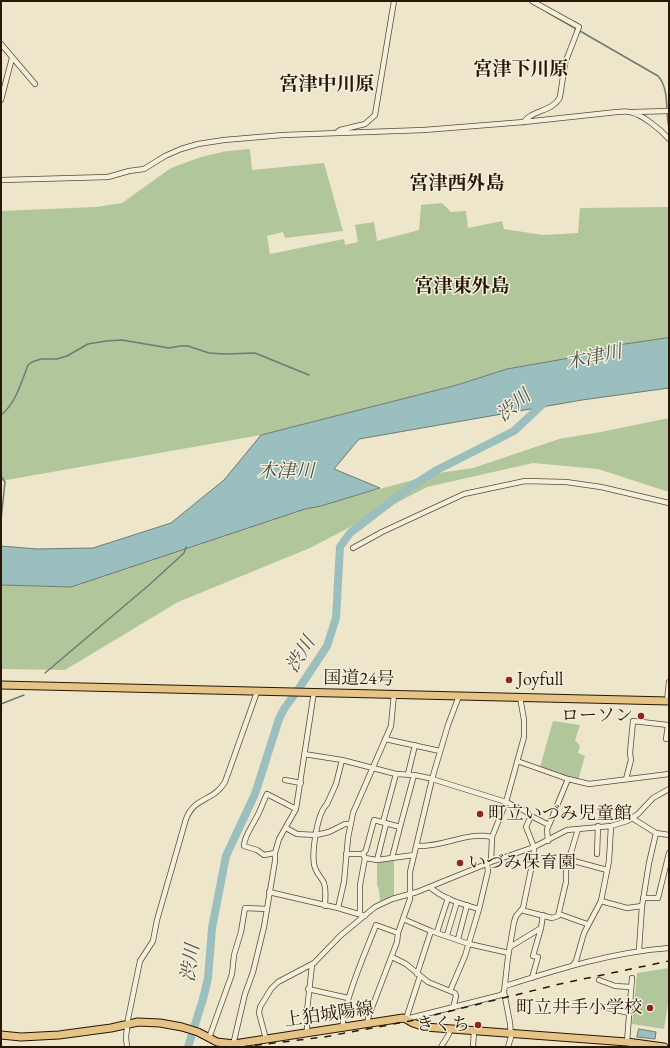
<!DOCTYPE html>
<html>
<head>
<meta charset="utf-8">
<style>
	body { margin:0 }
	#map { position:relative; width:670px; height:1048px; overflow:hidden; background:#ede6cb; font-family:"EB Garamond",serif }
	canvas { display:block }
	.frame { position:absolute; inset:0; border:2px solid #281705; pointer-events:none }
</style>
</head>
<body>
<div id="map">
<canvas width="670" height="1048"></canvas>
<div class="frame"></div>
</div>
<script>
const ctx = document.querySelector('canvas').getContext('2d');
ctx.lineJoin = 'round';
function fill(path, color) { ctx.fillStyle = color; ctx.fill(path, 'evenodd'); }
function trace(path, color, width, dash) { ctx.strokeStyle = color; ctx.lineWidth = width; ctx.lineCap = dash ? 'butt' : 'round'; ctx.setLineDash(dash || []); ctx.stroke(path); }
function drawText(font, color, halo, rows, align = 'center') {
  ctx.font = font + ' "EB Garamond","Noto Serif JP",serif'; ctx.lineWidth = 3; ctx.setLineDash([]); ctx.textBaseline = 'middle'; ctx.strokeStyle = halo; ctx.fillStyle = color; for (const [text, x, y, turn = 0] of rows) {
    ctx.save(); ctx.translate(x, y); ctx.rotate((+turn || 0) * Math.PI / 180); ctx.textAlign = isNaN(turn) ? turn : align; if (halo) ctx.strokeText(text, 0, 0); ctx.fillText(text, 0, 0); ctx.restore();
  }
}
fill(new Path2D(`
	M250,149l2,21 72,-7 19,68 -58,7 -2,-6 -16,4 3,18 74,-15 1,6 13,-3 -3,-17 19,-3 3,19 42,-11 2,-25 21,-2 9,9 15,-1 2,17 34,-7 2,8 39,6 35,-2 2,-25 89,-1v131l-51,7 -43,12 -68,12 -50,16 -196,50 -260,46v-270l95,-4 26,-4 49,-35 30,-11 26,-6z
	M669,418v74l-71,-23 -65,-6 -106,24 -117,61 -132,54 -113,68 -64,-1v-84l70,2 234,-78 134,-36 34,-5 86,-29 42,-7z
	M553,721l27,4 -5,15 5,6 -2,7 7,3 -7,24 -38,-13z
	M394,860v36l-14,5 -1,-11 -2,-5v-23z
	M669,968v29l-5,32 -32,-5 5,-51z`), '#b2c69c');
const water = new Path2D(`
	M669,338v50l-87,12 -223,39 -25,30 46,19 -59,18 -16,3 -234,78 -70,-2v-39l36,3 56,-1 78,-25 53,-43 37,-45 196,-50 50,-16 68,-12 43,-12z
	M639,1029l17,3 -1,7 -18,-2z`);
fill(water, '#9bbebe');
trace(water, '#6d7b74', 1);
trace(new Path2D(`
	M547,12l111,64c12,13 7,36 11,52
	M1,415c15,-12 20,-32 27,-50l4,-3 9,-3h16l10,-3 21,-12 18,-3 16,-1 47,8 11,-2h8l21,7 16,1 30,-1 54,22
	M1,476l4,6 -4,38
	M45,673l104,-88 35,-32 2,-6
	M1,704l23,-9`), '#6d7b74', 1.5);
trace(new Path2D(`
	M188,1047l15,-48 5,-21 4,-50 14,-72 29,-62 24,-75 5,-10 18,-25 25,-38 9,-28 4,-71 10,-14 60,-46 27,-17 77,-39 33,-31`), '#9bbebe', 8);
const minor = new Path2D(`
	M1,44l34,40
	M1,100l11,-42
	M633,112l36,-1
	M524,122c7,-12 29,-10 36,-25l5,-34 14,-36 -47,-26
	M336,133l4,-3 25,-6 10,-9 19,-114
	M1,180l107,-3 21,-6 15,-2 21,-13 16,-7 17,-5 26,-4 59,-5 141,-5 100,-8 93,-10c4,0 8,-1 13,0 12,2 31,18 39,27
	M353,548l29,-16 82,-38 61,-13 41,1 35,5 68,16
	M667,701l2,-19
	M385,739l55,12
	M304,754l38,6 54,14 18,1 15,3 77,24 19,9 6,5
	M517,761l51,18 21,5 80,-10
	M408,774l7,-29
	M626,779l5,-19 -1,-7 3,-32 35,4 -2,14h3
	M285,780l16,3
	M632,818l24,15 13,2
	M383,822l13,-48
	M400,827l14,-52
	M286,828l11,6 19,1 13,-3 16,-8h5
	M548,841l-1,-12 2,-4 19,-46
	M416,846c26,2 51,-15 76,-9
	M275,853l-11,2 -7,-5 -13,-4c0,-9 7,-18 11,-26 5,-8 8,-18 12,-26l29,15
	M346,854h17l2,4 12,2 37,-5
	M363,854l3,-4 8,-30 26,7 -8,31
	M597,854l1,-28
	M377,860l9,-36
	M570,860l37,10
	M491,862l1,-25 14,-35 18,-65v-17l-4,-23
	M430,887c13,12 32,17 49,22
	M269,892l69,16 27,8
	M643,898h15l11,-45
	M601,901l26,7 15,-2
	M325,906c0,-8 2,-18 -2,-25 -4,-6 -8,-10 -9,-17 -2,-13 3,-51 13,-60l9,-20 6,-24
	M338,908l6,-26 4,-44 5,-25 38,-87 3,-32
	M521,910l31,8 6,-2 8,-34v-13l12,-40
	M360,914v-29l5,-27
	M559,914l28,10
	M403,919l28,12 38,13 40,9
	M437,932l11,-34
	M447,935l10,-33
	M458,939l9,-34
	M510,947l31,-19
	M639,950l3,-44 7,-43 7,-30
	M392,957l14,7 22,18 22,9 15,-35 14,-47 9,-38 -1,-7
	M573,965l3,-4 8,-28 17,-32 8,-40 2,-35
	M417,974l14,-43
	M532,978l6,-21 -5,-1 8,-28 2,-13
	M599,980l16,6 16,1
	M505,986c54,-17 108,-34 164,-38
	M308,989l40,9
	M450,991l5,2 1,3 -3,12
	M604,1007l25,6
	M406,1019l95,-24 3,-3
	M406,1019l14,-43
	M368,1024v-6l29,-76 1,-9 12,-34v-27l22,-93 16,-54 11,-29
	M343,1028c-1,-9 2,-16 4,-24 7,-27 19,-53 29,-79l22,8
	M307,1033v-22l5,-46
	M209,1038l23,-64 2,-19 7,-23 4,-24 22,1
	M266,1039l-7,-26 1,-6 11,-18 7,-7 36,-19 26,-27 35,-29 17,-8 25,-7 74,-30 43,-15 33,-17 44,-4 16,-5 11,-7 15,-16 16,-9
	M627,1042l5,-64
	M233,1045l12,-51 8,-22 11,-45 11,-66v-8l4,-14 17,-30 18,-117
	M127,1047l-1,-10 2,-18 12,-58 13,-20 4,-21 29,-101c9,-23 27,-17 39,-37l32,-90
	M441,1047l8,-13 1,-5
	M473,1047l1,-16
	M508,1047l3,-10 -1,-14 -6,-31 4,-35 6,-35 2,-6 7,-8 11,-53v-8l-8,-20 5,-11 18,9`);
const primary = new Path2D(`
	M1,1035l20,2 38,-2 52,-7 27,-6 22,1 22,4 16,5 19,10 17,2 169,-26 3,1 7,4 12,4 202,15 37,5`);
const trunk = new Path2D(`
	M1,685l668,16`);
trace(minor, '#594b36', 6);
trace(primary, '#281705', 9);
trace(trunk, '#281705', 9);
trace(minor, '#f3efdd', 4.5);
trace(primary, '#e6c386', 7);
trace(trunk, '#e6c386', 7);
trace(new Path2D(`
	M241,1047l83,-10 86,-16 154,-38 105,-22`), '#281705', 1.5, [7, 7]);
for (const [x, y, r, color] of [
	[509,680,4,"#8f2418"],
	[641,716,4,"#8f2418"],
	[480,814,4,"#8f2418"],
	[460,863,4,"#8f2418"],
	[650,1008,4,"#8f2418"],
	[478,1025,4,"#8f2418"]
]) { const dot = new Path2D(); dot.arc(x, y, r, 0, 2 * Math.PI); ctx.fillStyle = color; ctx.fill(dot); trace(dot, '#f3efdd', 1.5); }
drawText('18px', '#281705', '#f3efdd', [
	["国道24号",359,679,1],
	["上狛城陽線",329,1015,-8]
]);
drawText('18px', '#281705', '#f3efdd', [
	["Joyfull",517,680],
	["ローソン",633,716,"right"],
	["町立いづみ児童館",488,814],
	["いづみ保育園",468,863],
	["町立井手小学校",642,1008,"right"],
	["きくち",470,1025,"right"]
], 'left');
drawText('bold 19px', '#281705', '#f3efdd', [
	["宮津下川原",521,70],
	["宮津中川原",327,85],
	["宮津西外島",457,184],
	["宮津東外島",462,287]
]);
drawText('italic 19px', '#505146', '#f3efdd', [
	["木津川",594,358,-12],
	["渋川",514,406,-40],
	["木津川",286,472],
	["渋川",301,655,-58],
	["渋川",191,963,-82]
]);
</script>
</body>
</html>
